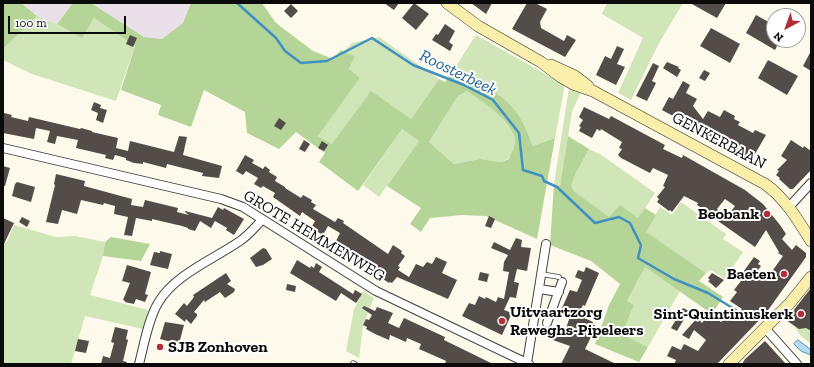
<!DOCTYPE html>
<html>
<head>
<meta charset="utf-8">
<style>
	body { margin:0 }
	#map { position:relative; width:814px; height:367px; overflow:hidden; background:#fefaeb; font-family:"Zilla Slab",serif }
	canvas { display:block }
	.frame { position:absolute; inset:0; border:4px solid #0b0b0b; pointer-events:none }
	.north { position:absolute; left:766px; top:8px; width:40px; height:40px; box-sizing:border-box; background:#fff; border:1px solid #9d9d9d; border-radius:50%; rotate:221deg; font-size:11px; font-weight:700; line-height:16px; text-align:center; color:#0b0b0b }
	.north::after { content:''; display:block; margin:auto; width:14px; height:18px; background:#b02e37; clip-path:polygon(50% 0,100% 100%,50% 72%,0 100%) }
	.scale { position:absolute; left:8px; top:16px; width:118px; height:18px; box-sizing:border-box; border:2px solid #0b0b0b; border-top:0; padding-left:5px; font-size:12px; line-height:14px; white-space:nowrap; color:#0b0b0b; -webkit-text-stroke:3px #fff; paint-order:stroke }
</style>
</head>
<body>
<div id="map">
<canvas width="814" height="367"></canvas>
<div class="frame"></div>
<div class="north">N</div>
<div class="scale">100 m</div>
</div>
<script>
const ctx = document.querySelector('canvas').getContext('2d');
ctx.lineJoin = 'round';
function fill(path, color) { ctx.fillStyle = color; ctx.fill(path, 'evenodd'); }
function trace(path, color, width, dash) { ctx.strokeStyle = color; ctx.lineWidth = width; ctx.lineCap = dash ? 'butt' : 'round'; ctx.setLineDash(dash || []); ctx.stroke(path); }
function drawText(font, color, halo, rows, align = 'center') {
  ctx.font = font + ' "Zilla Slab",serif'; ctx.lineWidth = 4; ctx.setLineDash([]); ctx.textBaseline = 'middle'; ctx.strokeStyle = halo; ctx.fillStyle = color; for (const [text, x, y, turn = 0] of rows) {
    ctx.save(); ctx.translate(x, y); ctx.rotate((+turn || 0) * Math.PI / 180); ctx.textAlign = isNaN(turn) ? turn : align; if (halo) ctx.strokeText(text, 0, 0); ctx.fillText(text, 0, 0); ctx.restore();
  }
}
fill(new Path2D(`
	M21,3h52l-16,21 -20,-8z
	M91,3h100l-8,20 -21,16 -18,-2z`), '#e9e0ea');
fill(new Path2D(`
	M607,3h76l-24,40 -28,57 -13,-7 25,-55 -41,-24z
	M37,16l20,8 24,13 13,-19 41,28 -19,55 -84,-27 -29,-14v-11z
	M476,35l87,49 1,5 -9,49 -22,8c-5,-11 -9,-23 -16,-33 -14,-21 -42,-32 -63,-44z
	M379,37l60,42 -28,40 -79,25 -14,-8 42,-58 -11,-9 6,-13 -11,-5 8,-8z
	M569,88l12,4 -9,20 -12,74 -6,-2z
	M467,91c15,10 47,30 48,50 0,5 -4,12 -6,17l-8,4 -21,-3 -26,5 -25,-22 29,-46z
	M402,129l17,12 -40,56 -16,-12z
	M589,149l11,5 55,39 -17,26 -29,-1 -34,-26 -4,-6 5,-13z
	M681,202l45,32 -3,5 20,13 -18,27 -14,-9 -5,3 -61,-41 15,-25 12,8z
	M14,225l42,12 19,-1 30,6 -2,14 -13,39 58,15 -5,19 -58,-13 -14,48h-68v-122h4z
	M645,267l35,24 -32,56 -26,-13 12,-29 -7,-4z
	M363,291l11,7 -11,28 -4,32 -13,-7 8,-42z
	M795,325l4,3h7l5,4v12l-10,-8 -7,-10z`), '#d0e5b8');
fill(new Path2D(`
	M3,3h18l16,13 -34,33z
	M73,3h18l53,34 18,2 21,-16 8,-20h71l14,20 37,28 20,8 8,-9 14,6 -6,13 11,9 -42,58 14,8 39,-53 40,28 28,-40 6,3 9,-13c21,12 49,23 63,44 7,10 11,21 16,33l22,-8 -18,101 -51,-23 -24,-1 -32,3 -9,14 -11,-8 11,-16 -34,-22 32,-45 -17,-12 -44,62 -39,-29 6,-9 -29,-21 -17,17 -32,-16 -2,-21 -41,-22 -13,37 -33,-12 3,-10 -40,-15 14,-44 -41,-28 -12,20 -25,-14zM467,91c14,10 47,30 48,50 0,5 -4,12 -6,18l-8,3 -21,-3 -26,5 -25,-22 29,-46z
	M568,136l21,13 -13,24 -5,13 4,6 34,25 11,-12 18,13 7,-10 11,7 -10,17 60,41 -7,8 24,16 -11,17 -67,-47 -18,34 7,4 -12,29 26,13 -9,15 -44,-18 14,-39 11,-21 -29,-23 -41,-16 4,-61 6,2z
	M111,237l39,7 -9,17 -38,-5 2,-14z`), '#b4d498');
const water = new Path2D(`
	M798,340l13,10v5c-10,-4 -9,-2 -17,-11z`);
fill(water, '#b4dbf1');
trace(water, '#4091c2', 1);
trace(new Path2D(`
	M237,3l39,35 9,13 16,12 26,-2 45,-23 41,27 51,20 29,15 26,33 4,37 19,6 2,5 13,6 38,36 24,-6 11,6 11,22 -3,13 36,21 34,14 31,19`), '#4091c2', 2.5);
fill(new Path2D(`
	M384,3h15l-5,7z
	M414,3l15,11 -13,16 -14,-12z
	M471,3h21l-6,11z
	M527,3h8l12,6 -7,13 1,6 23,13 3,-6 9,5 -11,17 -53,-28z
	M690,3h36l-9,15z
	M291,4l7,7 -7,7 -7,-7z
	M756,15l18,10v15h6l-5,10 -29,-17z
	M445,24l10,7 -6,11 4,3 -3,6 -18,-11 4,-6 2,1z
	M711,28l29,16 -10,19 -30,-17z
	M130,35l7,3 -4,9 -7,-3z
	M617,46l7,3 -7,15 8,3 -9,18 -20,-10 9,-19 6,3z
	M811,51v20l-8,-5z
	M768,60l30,16 -11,19 -29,-17z
	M667,62l12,5 -1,1 3,2 -4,7 -14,-9z
	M653,63l6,3 -7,15 4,2 -9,18 -11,-5z
	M704,70l6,3 -5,8 -6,-3z
	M683,81l7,4 -4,8 11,6 -4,7 10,13 5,-8 12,6 4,-7 11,6 -1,3 6,3 -2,3 15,8 2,-3 11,5 -14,24 -90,-49 7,-13 4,2z
	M94,102l7,3 -1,3 7,2 -4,13 -7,-3 2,-7 -7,-3z
	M584,107l25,12 2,-3 54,29 -2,4 19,9 1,-3 62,35 18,14 17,21 6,9 -4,5 10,11 4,-5 10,8v4l-40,56 -49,51h-43l2,-4 -9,-4 5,-10 9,4 3,-6 14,7 8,-11 -12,-10 -5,9 -7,-4 16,-18 3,2 -1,2 2,2 6,-9 8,7 1,-2 4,3 6,-6 2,2 2,-2 2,3 9,-10 -12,-8 7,-9 -3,-2 10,-13 -3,-2 13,-18 6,4 -2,3 3,2 -3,4 10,7 15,-21 -5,-3 1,-1 -13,-22 -11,17 -47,-33 1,-1 -12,-8 1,-2 -14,-7 -12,16 -2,-2 -1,1 -12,-9 2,-3 -2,-2 8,-10 -2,-1 5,-11 -15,-7 -3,5 -29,-15 -3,-3 4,-6 -3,-1 3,-6 -21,-13 -1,2 -3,-2 -5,9 -13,-7 2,-4 -2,-1 4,-6 -4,-3zM725,199l10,7 -8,11 -10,-8z
	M4,113l8,2 -1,2 17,4 1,-4 51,12 1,-1 11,3v1l26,6 -2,10 12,3 2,-10 44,11 5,-16 8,1 -4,18 39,11 -3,12 -17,-2 1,-3 -36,-9 -1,4 -23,-6v2l-9,-1 -8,-3v-2l-11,-3 -2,5 -8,-2 1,-3 -30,-7 2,-8 -21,-4 -2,8 -8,-2 3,-11 -14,-3 -2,11 -31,-6z
	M279,118l7,5 -5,7 -7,-4z
	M304,140l6,4 -5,8 -6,-3z
	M791,140l12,8 1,-2 7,5v19l-18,19h-3l-11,-10 1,-1 -4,-3 3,-4 -2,-1 10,-10 -6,-4z
	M322,141l6,4 -4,6 -6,-3z
	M245,155l9,5 -2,3 11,6 2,-3 5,4 -1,2 8,5 -2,4 10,6v1l16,10 2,-3 9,5 -1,2 5,3 -3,4 22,13 3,-4 6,3 -1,2 45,31 5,-9 9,6 -1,2 4,3 -7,10 2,1 -2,3 11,7 7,-13 7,3 4,-5 5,2 4,-7 11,5 -5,11 15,7 -9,19 -51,-22 -5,6 -3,-1v1l-15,-10 2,-3 -17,-12 -17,-10 -2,3 -7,-4 7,-14 -12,-7 -5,9 -12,-7 4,-7 -13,-9 -2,4 -27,-19 2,-4 -12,-7 -2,2 -7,-4 4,-6 -12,-7 -3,4 -7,-4z
	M3,166l7,2 -5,18h-2z
	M56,174l29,7 -1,5 48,13 -1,6 12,2 2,-7 33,8 -1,4 12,3 -4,-3v-1l27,7 6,-11 5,3 1,-2 20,11 -10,16 -8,-5 1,-2 -12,-7 -4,7 -11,-7 -5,10 -7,-2v-1l-6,-2 -30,-7v2l-16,-3 -4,18 -8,-1 4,-18 -14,-3 1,-8 -11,-3 -1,2 -22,-5 -4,14 -15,-4 -4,14 -12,-2 9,-37 -1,-1z
	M17,182l18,5 -4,15 -19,-6 3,-12z
	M489,216l6,3 -4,9 -6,-2z
	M22,217l8,4 -3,6 -8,-5z
	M3,218l11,5 -11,23z
	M516,238l6,2 -1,7 10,1 -4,23 -10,-2 -3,13 5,1 -3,15 -6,-1 -6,13 8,3 -10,22 -40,-19 7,-13 6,2 4,-9 6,3 1,-2 10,5 2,-5 6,2 5,-27 -6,-1 1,-9 4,-7 -17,-7 3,-6 16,8z
	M263,248l3,1 6,10 -9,6 -7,2 -6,-9z
	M160,251l12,3 -4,15 -18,-4 4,-13 6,1z
	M297,260l13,8 1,-2 3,2 2,-5 6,4 -3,5 34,22 2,-4 7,4 -6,9 -15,-10 -5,8 -46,-28z
	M127,265l24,7 -6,22 3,1 -3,7 -9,-3 -2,5 -9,-2v-1l-2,-1 7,-17 -8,-2z
	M586,267l13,6 -14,33 -2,-1 -5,10 15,7 -1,3h3l-1,6 -9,18 31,15h-55l9,-18 -20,-7 3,-10 2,1 1,-2 9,3 7,-20 -10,-3 8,-18 7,2 5,-12 -7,-3 3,-7 6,2z
	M480,272l9,2 -2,8 -9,-2z
	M226,273l5,8 -4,3 8,5 -1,3 -9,6 -5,-6 -15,10 -1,-2 -10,12 3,2v2l-6,8 -5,-5 -1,3 -10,-8 9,-11 3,3 7,-9 -1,-2z
	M712,273l12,7 -8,8 -8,-7 2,-1 -2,-2z
	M287,284l9,2 -1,6 -9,-2z
	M811,288v43l-5,-3 -7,1 -13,-9z
	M364,306l11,5 2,-4 16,6 -5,10 11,5 5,-10 41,19 -1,3 49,24h-48l1,-3 -2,-1 -25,-11 2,-5 -14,-6 -1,4 -16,-7 -1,5 -14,-6 -9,-5 1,-2 -4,-2 3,-6 3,1 3,-5 -10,-7z
	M683,308l6,3 -12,20 -6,-3z
	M165,322l19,3 -5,19 -19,-5z
	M115,327l13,3 -2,9 2,1 -5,21 4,1 -1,2h-25l2,-8 7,2 4,-15 -3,-1z
	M78,339l11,2 -3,12 -11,-2z
	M765,341l21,23h-44l3,-5z`), '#534c49');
const lane = new Path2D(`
	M541,274l18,3
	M353,363l2,1`);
const street = new Path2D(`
	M3,148l218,51 22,8 133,84 153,73
	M789,207l22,-24
	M539,289l20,3
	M547,323l15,-41
	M765,328l32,36
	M527,363l19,-119
	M139,364c5,-19 9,-44 19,-61 16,-28 56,-44 82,-62 9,-6 15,-14 22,-21`);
const secondary = new Path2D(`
	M447,3l31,23 63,36 20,15 12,7 20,7 172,93c20,14 33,36 46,57
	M551,65l24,11 13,10
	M729,364l61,-61 21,-26`);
trace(lane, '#3e3e3e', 5.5);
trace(street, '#3e3e3e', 10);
trace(secondary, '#2d2d2d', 12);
trace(lane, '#fff', 4);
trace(street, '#fff', 8);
trace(secondary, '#f9efab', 11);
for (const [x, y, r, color] of [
	[767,214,4,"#b02e37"],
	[784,274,4,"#b02e37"],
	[801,314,4,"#b02e37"],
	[502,321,4,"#b02e37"],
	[160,347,4,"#b02e37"]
]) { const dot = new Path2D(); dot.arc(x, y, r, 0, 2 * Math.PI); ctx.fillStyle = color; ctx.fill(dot); trace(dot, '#fff', 1.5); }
drawText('16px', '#0b0b0b', '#fff', [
	["GENKERBAAN",719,141,28],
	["GROTE HEMMENWEG",314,236,31]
]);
drawText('bold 16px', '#0b0b0b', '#fff', [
	["Beobank",759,214],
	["Baeten",776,274],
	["Uitvaartzorg",510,312,"left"],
	["Reweghs-Pipeleers",510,330,"left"],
	["Sint-Quintinuskerk",793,314],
	["SJB Zonhoven",168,347,"left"]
], 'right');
drawText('italic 17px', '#1f6293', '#fff', [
	["Roosterbeek",458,73,26]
]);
</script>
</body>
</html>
